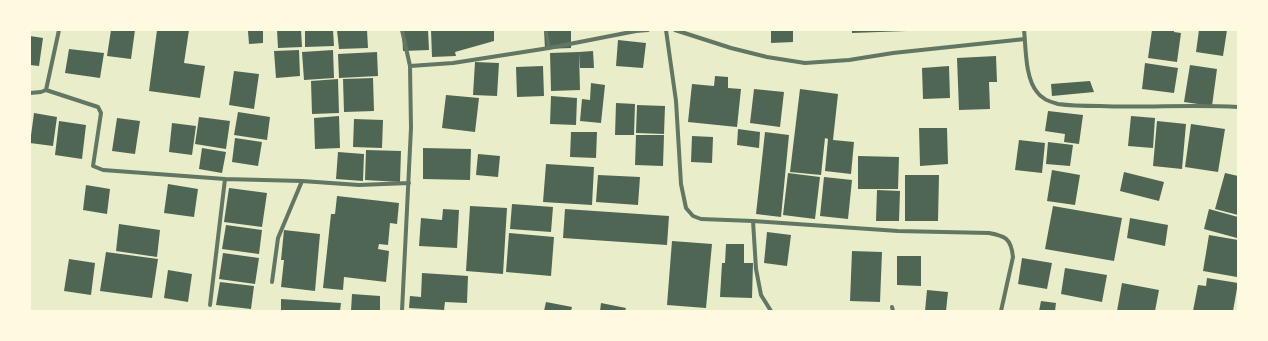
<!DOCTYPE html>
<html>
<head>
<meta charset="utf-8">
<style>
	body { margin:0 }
	#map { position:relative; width:1268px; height:341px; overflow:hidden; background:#e9edc9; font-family:Barlow,sans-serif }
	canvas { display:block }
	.frame { position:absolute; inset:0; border:31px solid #fefae0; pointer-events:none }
</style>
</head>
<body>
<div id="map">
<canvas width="1268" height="341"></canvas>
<div class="frame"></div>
</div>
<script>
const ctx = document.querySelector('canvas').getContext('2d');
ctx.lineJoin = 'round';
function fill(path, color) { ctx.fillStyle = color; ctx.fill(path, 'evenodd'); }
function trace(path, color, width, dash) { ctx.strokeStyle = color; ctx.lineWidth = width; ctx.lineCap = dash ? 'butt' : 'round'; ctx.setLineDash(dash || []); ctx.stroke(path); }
fill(new Path2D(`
	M111,30h24l-4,29 -24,-3z
	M157,30h32l-5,33 21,3 -5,32 -51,-7z
	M277,30h24l1,17 -24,1z
	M305,30h28l1,16 -29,1z
	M337,30h30l1,18 -29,1z
	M402,30h26l1,20 -26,1z
	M431,30h63v11l-39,11 1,4 -24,1z
	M544,30h27v18l-26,1z
	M771,30h22v12l-22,1z
	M852,30h55v1l-55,2z
	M1152,30h22v2l7,1 -4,29 -29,-4z
	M1199,30h28l-4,26 -27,-4z
	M248,31h15v12l-14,1z
	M30,36l13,2 -4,28 -9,-1z
	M618,40l28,3 -3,25 -27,-2z
	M69,49l35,4 -4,25 -35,-5z
	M299,50l1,26 -24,2 -2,-27z
	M333,50l1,28 -30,2 -2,-28z
	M593,51l1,17h-14l-1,-16z
	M377,52l1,24 -39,2 -1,-24z
	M579,52l1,38 -29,1 -1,-38z
	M996,56l1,26h-8l1,27 -31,1 -2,-52z
	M475,62l24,1 -2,33 -24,-1z
	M1145,63l33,5 -4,25 -32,-4z
	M1190,65l27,4 -5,37 -28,-4z
	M543,66l1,30 -27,1 -1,-30z
	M949,66l1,32 -27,1 -1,-31z
	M234,71l25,3 -5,35 -25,-4z
	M715,76l13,1v11l13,1 -4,38 -49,-5 4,-38 22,2z
	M373,78l1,33 -30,1 -1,-33z
	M338,79l1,34 -27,1 -1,-33z
	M1090,81l4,11 -42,4 -1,-12z
	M591,83l14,2 -4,38 -21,-2 2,-22 8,1z
	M754,89l30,3 -4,35 -30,-4z
	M800,89l38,5 -5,46 21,2 -3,32 -26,-3 3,-32 -3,-1 -4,37 -31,-3z
	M446,95l33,3 -4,34 -33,-4z
	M551,96l26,2 -1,27 -26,-1z
	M616,103l19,1 -1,31h-19z
	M637,105l28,1 -1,28 -28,-1z
	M1048,111l35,4 -4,29 -15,-2 1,-8 -20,-3z
	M238,112l32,5 -3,23 -33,-5z
	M34,113l23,4 -4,29 -23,-3z
	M339,116l1,32 -25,1 -1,-31z
	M1131,116l24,2 -2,30 -25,-2z
	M199,117l31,4 -4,28 -31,-5z
	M117,118l23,3 -5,33 -23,-3z
	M354,119l29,1 -1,28 -29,-1z
	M59,121l27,4 -4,34 -27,-4z
	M1157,121l29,3 -4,45 -29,-3z
	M172,123l24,3 -4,29 -23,-3z
	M1191,124l34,5 -7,43 -33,-5z
	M919,128h28l1,36 -28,2z
	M738,129l22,3 -1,16 -22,-3z
	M571,132h26l-1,26 -26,-1z
	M765,132l24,3 -8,82 -25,-3z
	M636,135h28l-1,31 -28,-1z
	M692,136l21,1 -1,26 -21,-1z
	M235,138l27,4 -4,24 -26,-4z
	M1019,140l26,3 -3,30 -27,-3z
	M1048,142l25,3 -3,21 -24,-2z
	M202,148l24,4 -4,21 -23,-4z
	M423,148l48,1 -1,31 -47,-1z
	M366,150l35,1 -1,31 -35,-2z
	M338,152l26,2 -1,27 -27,-2z
	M478,154l22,2 -2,21 -22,-2z
	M858,156l41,1 -1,32h-40z
	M546,164l48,3 -2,38 -49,-3z
	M1052,170l28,5 -5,30 -28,-4z
	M1124,172l40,10 -5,19 -39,-10z
	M788,173l32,4 -5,42 -32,-4z
	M1225,173l13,3v39l-23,-6z
	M598,175l42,2 -2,28 -42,-3z
	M905,175h34l-1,46h-33z
	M824,177l28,3 -4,39 -28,-3z
	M168,184l30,5 -4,28 -30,-4z
	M86,185l24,4 -3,25 -24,-4z
	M229,188l38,5 -5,34 -38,-5z
	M877,190l23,1 -1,30h-23z
	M337,196l62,7 -2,21 -7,-1 -2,22 -9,-1 -1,5 11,2 -3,31 -42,-5 -1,13 -20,-2 8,-74h4z
	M512,204l41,3 -2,25 -41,-3z
	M470,206l37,2 -4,66 -37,-3z
	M1053,206l69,12 -8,43 -69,-12z
	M443,209l16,1 -2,38 -38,-2 2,-28 21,2z
	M565,209l104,7 -2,29 -104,-7z
	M1209,209l29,8 -1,21 -33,-9z
	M1130,218l38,7 -3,21 -38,-8z
	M119,224l41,6 -3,27 -41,-6z
	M226,225l36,5 -3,24 -37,-5z
	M284,230l36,4 -5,57 -34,-4 3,-27h-3z
	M767,232l24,3 -4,31 -23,-3z
	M509,233l45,4 -3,39 -45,-4z
	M1209,235l29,5 -1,37 -34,-6z
	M672,241l40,3 -6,64 -39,-3z
	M726,244h18v19h9l-1,35 -32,-1 2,-34h3z
	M852,251l30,1 -2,50 -30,-1z
	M106,252l52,7 -6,39 -52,-7z
	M223,253l36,5 -4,26 -36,-5z
	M897,256h24v30l-24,-1z
	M1022,258l30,5 -5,26 -29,-5z
	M69,259l26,4 -4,32 -27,-4z
	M1065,268l42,7 -5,27 -41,-8z
	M168,270l24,4 -4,28 -24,-4z
	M422,273l46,3 -1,27 -22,-1 -1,8 -35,-2 1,-12 11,1z
	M1207,278l31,5 -5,28h-40l5,-26 8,1z
	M220,282l34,4 -3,23 -35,-4z
	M1122,283l37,7 -4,21h-38z
	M927,290l21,2 -2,19h-21z
	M352,294l28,2v15h-29z
	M281,299l60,4 -1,8h-59z
	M1041,301l15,2 -1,8h-16z
	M546,302l26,5 -1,4h-27z
	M601,303l25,5 -1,3h-25z`), '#4f6655');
trace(new Path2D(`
	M546,30l3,18`), '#617663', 3);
trace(new Path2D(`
	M402,30l8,36 1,62 -9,183
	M666,30l10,71 5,83 5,24 7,8 8,3 52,2 145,10 91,2c16,3 22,5 24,24l-12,54
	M675,30l56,18 36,9 38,6 44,-3 44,-7 132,-14
	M1024,30c2,18 1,48 13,62 4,6 13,10 21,12 14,2 28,2 42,2 46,2 92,-2 138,1
	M410,66l43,-3 96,-15 87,-17 12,-1
	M46,90l52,17 3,6 -8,53 10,4 122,9 77,2 57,4 50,-2
	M30,93l11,-1 5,-2 13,-60
	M753,221l3,48 5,26 10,16
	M272,282l6,-44 24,-57
	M210,305l15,-126
	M892,307l1,4`), '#617663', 4);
</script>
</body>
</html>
